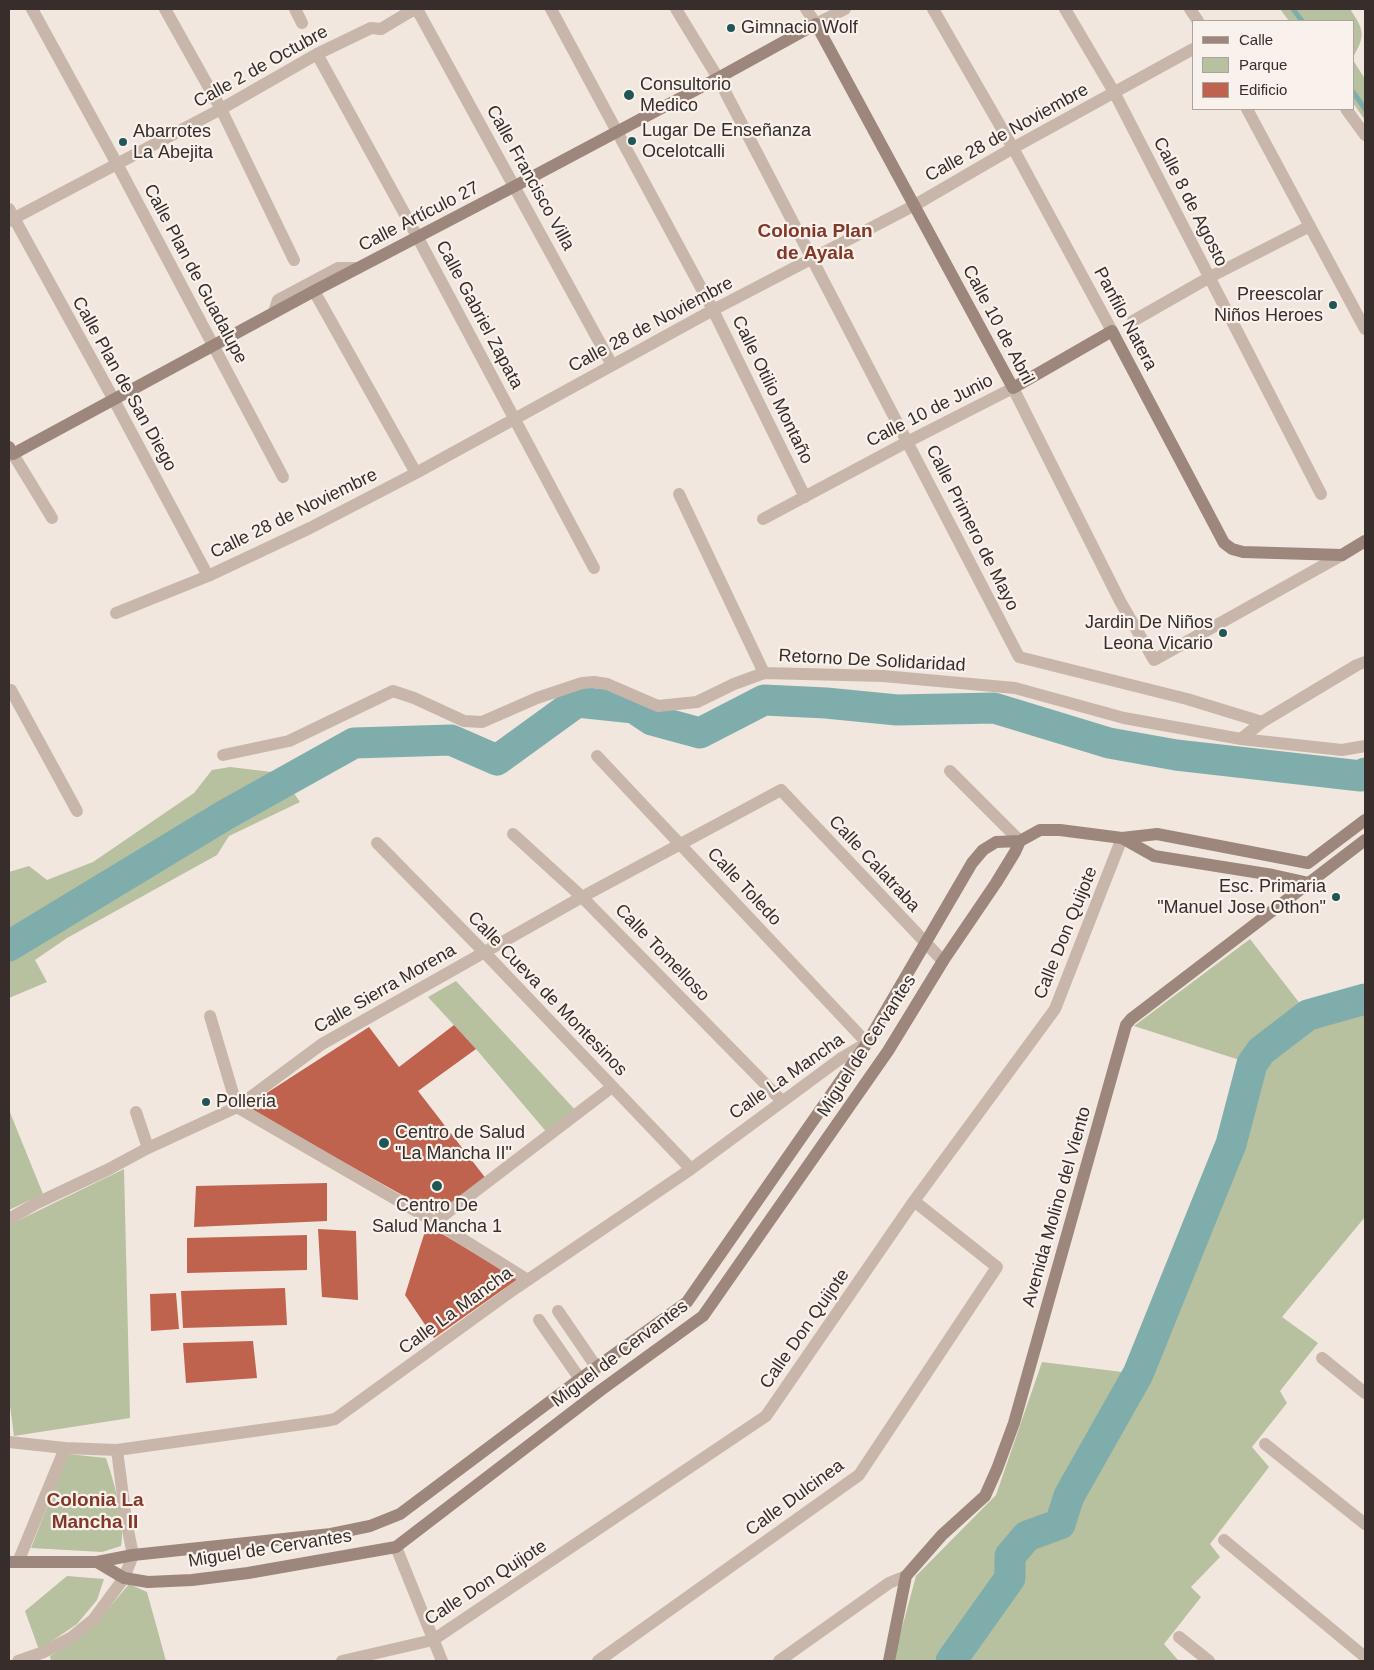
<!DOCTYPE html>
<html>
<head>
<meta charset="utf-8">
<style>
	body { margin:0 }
	#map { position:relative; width:1374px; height:1670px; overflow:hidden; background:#f1e7de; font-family:Helvetica,sans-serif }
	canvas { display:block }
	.frame { position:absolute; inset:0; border:10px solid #372d2a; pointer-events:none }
	.legend { position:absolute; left:1192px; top:20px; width:162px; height:90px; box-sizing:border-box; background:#f9f1eb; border:1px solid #aba39e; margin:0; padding:6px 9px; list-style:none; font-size:15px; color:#372d2a }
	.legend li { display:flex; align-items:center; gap:10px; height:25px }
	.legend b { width:25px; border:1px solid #aba39e }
</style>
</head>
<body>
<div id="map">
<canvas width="1374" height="1670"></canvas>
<div class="frame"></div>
<ul class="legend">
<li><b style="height:6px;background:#9d867c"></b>Calle</li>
<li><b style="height:14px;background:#b7c09f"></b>Parque</li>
<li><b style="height:14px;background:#bf624e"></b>Edificio</li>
</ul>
</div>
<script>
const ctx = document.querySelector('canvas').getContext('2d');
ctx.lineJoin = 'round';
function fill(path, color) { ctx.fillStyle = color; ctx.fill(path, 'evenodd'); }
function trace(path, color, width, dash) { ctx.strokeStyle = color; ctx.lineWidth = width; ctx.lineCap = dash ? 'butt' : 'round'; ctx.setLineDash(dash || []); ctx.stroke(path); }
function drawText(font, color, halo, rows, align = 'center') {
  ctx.font = font + ' Helvetica,sans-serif'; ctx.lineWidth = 4.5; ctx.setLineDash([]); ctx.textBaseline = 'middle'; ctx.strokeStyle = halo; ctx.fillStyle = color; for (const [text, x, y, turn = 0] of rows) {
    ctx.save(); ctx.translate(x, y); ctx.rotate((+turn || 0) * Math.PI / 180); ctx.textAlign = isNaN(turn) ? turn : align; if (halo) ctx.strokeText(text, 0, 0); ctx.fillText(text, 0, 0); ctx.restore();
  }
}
fill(new Path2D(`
	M1280,9h70c14,21 16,26 3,48v-36h-64z
	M1353,60l12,19v41l-12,-17z
	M230,767l50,6 20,29 -71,34 -12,19 -150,83 -32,22 12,22 -38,16v-126l20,-6 18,14 46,-18 101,-69 18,-23z
	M1250,939l58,75 57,-20v223l-83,100 36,26 -38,48 7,12 -35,44 17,20 -59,77 10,13 -29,30 10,10 -37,47 14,16 -1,1h-284l23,-85 80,-81 46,-133 96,12 91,-226 23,-84 -118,-38z
	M456,981l122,132 -29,22 -73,-86 -48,-52z
	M9,1110l34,84 -34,16z
	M124,1169l6,249 -116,18 -5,-38v-173z
	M68,1454l38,4c8,24 20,64 15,88l-19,6 -71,-4z
	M67,1576l37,3 -7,21 -20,24 -38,26 -14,-39z
	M129,1584l18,8 19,69h-115l-1,-5 24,-15 30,-27z`), '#b7c09f');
trace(new Path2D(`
	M1293,9l9,12
	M1353,92l12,17`), '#7fadac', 5);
trace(new Path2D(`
	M9,946l216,-131 129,-72 97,-3 46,20 80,-58 57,6 18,12 48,13 64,-33 62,3 71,7 97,-2 115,35 67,12 185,21 4,-3
	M951,1661l59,-83v-22l17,-20 33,-12 9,-28 69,-122 93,-230 21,-80 9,-13 47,-36 57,-16`), '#7fadac', 31);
fill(new Path2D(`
	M454,1025l22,24 -58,42 69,89 -51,34 -191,-107 124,-80 30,40z
	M327,1183v38l-133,6 2,-41z
	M427,1225l91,54 -84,59 -29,-43z
	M318,1229l38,2 2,69 -36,-3z
	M307,1235v35l-120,3v-35z
	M285,1288l2,37 -104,3 -2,-37z
	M176,1293l3,36 -28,2 -1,-37z
	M253,1341l4,37 -71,5 -3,-40z`), '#bf624e');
trace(new Path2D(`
	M32,9l85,155 166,313
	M165,9l56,100 73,151
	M295,9l7,14
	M551,9l162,301 92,187
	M676,9l42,69 301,579 168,42 75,23
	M806,9l10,15 29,-15
	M933,9l80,139 99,183
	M1065,9l49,83 207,402
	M1190,9l8,12
	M317,54l101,184 176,330
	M1247,109l118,220
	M1346,109l19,26
	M9,209l105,191 94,176
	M9,221l212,-112 96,-55 54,-26 10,1 30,-18h7l194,354
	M314,291l102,182
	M274,312l4,-12 60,-32h20
	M1133,321l77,-44 100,-51
	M9,456l4,-2 39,64
	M679,494l85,179
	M763,519l144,-77 106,-54 107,213 34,59 188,-105
	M116,613l92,-37 102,-48 106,-55 297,-163 202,-105 98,-57 180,-99
	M9,691l2,-1 66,121
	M1241,739l21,-17 95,-57 8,-3
	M223,755l66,-14 104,-50 21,7 50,23 18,1 55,-24 45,-15 12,-1 13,2 51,22 39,-4 37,-18 30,-11 119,3 132,12 109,30 117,21 101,11 23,-4
	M950,771l70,70
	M513,834l69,63 200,204
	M377,843l108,110 206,216
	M210,1016l27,91 198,115 93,58
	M136,1112l12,36
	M9,1219l28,-16 70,-33 41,-22 89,-41 85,-63 260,-147 199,-107 162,171
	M435,1222l177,-135
	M558,1311l39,57
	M539,1320l41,59
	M1322,1358l43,35
	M9,1442l56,6 52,2 208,-29 10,-2 178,-129 178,-121 149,-110 27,-16 -270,-287
	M1265,1444l100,80
	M1224,1540l141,117
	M396,1547l46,114
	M18,1562l47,-114
	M1179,1637l30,24
	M18,1661l26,-9 28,-15 21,-17 31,-42 9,-23 -7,-35 -9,-70
	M342,1661l91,-21 333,-224 148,-215 141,-192 67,-171
	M598,1661l261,-186 138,-208 -83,-66
	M779,1661l110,-78 17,-7`), '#c9b6ab', 12);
trace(new Path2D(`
	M9,447l4,7 301,-163 201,-105 203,-108 98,-54 197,364 99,-57 112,212 8,6 11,3 99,3 23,-14
	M1122,838l32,18 119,19 36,8
	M1308,863l57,-43
	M9,1562h88l36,-7 198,-21 39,-8 30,-12 180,-135 107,-77 180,-259 105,-180 11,-13 13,-8 24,-1 20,-11h20l62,8 35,-4 151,29
	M97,1562l27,16 24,4 44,-2 56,-7 148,-26 205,-157 102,-74 185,-265 55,-90 53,-78 19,-31 5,-11
	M889,1661l17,-85 36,-41 43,-39 12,-27 17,-46 22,-78 90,-320 5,-6 234,-179`), '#9d867c', 12);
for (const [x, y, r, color] of [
	[731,28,5,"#215656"],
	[629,95,6,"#215656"],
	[632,141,5,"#215656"],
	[123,142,5,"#215656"],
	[1333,305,5,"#215656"],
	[1223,633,5,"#215656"],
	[1336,897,5,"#215656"],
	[206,1102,5,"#215656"],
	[384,1143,6,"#215656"],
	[437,1186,6,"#215656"]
]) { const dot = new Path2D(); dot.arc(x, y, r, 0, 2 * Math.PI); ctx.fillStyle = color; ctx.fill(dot); trace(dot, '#f9f1eb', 2); }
drawText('18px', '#372d2a', '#f9f1eb', [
	["Gimnacio Wolf",741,28],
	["Consultorio",640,85],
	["Medico",640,106],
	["Lugar De Enseñanza",642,131],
	["Ocelotcalli",642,152],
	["Abarrotes",133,132],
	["La Abejita",133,153],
	["Preescolar",1323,295,"right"],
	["Niños Heroes",1323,316,"right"],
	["Jardin De Niños",1213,623,"right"],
	["Leona Vicario",1213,644,"right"],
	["Esc. Primaria",1326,887,"right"],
	["\"Manuel Jose Othon\"",1326,908,"right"],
	["Polleria",216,1102],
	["Centro de Salud",395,1133],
	["\"La Mancha II\"",395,1154],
	["Centro De",437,1206,"center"],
	["Salud Mancha 1",437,1227,"center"]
], 'left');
drawText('18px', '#372d2a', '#f9f1eb', [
	["Calle 2 de Octubre",261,67,-29],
	["Calle 28 de Noviembre",1007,133,-29],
	["Calle Francisco Villa",530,178,61],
	["Calle 8 de Agosto",1190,202,63],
	["Calle Artículo 27",419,217,-27],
	["Calle Plan de Guadalupe",195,274,62],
	["Calle Gabriel Zapata",479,315,62],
	["Panfilo Natera",1125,319,62],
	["Calle 28 de Noviembre",651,325,-28],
	["Calle 10 de Abril",998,325,62],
	["Calle Plan de San Diego",124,384,61],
	["Calle Otilio Montaño",772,390,64],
	["Calle 10 de Junio",930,411,-27],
	["Calle 28 de Noviembre",294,514,-26],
	["Calle Primero de Mayo",972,528,63],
	["Retorno De Solidaridad",872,661,3],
	["Calle Calatraba",874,864,47],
	["Calle Toledo",744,887,47],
	["Calle Don Quijote",1066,933,-68],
	["Calle Tomelloso",662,953,46],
	["Calle Sierra Morena",385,989,-30],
	["Calle Cueva de Montesinos",547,994,46],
	["Miguel de Cervantes",867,1046,-57],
	["Calle La Mancha",787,1077,-35],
	["Avenida Molino del Viento",1057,1207,-74],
	["Calle La Mancha",456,1311,-36],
	["Calle Don Quijote",805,1329,-55],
	["Miguel de Cervantes",620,1354,-37],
	["Calle Dulcinea",795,1498,-36],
	["Miguel de Cervantes",270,1549,-9],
	["Calle Don Quijote",486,1583,-33]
]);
drawText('bold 19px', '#823727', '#f9f1eb', [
	["Colonia Plan",815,232],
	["de Ayala",815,254],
	["Colonia La",95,1501],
	["Mancha II",95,1523]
]);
</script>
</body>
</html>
